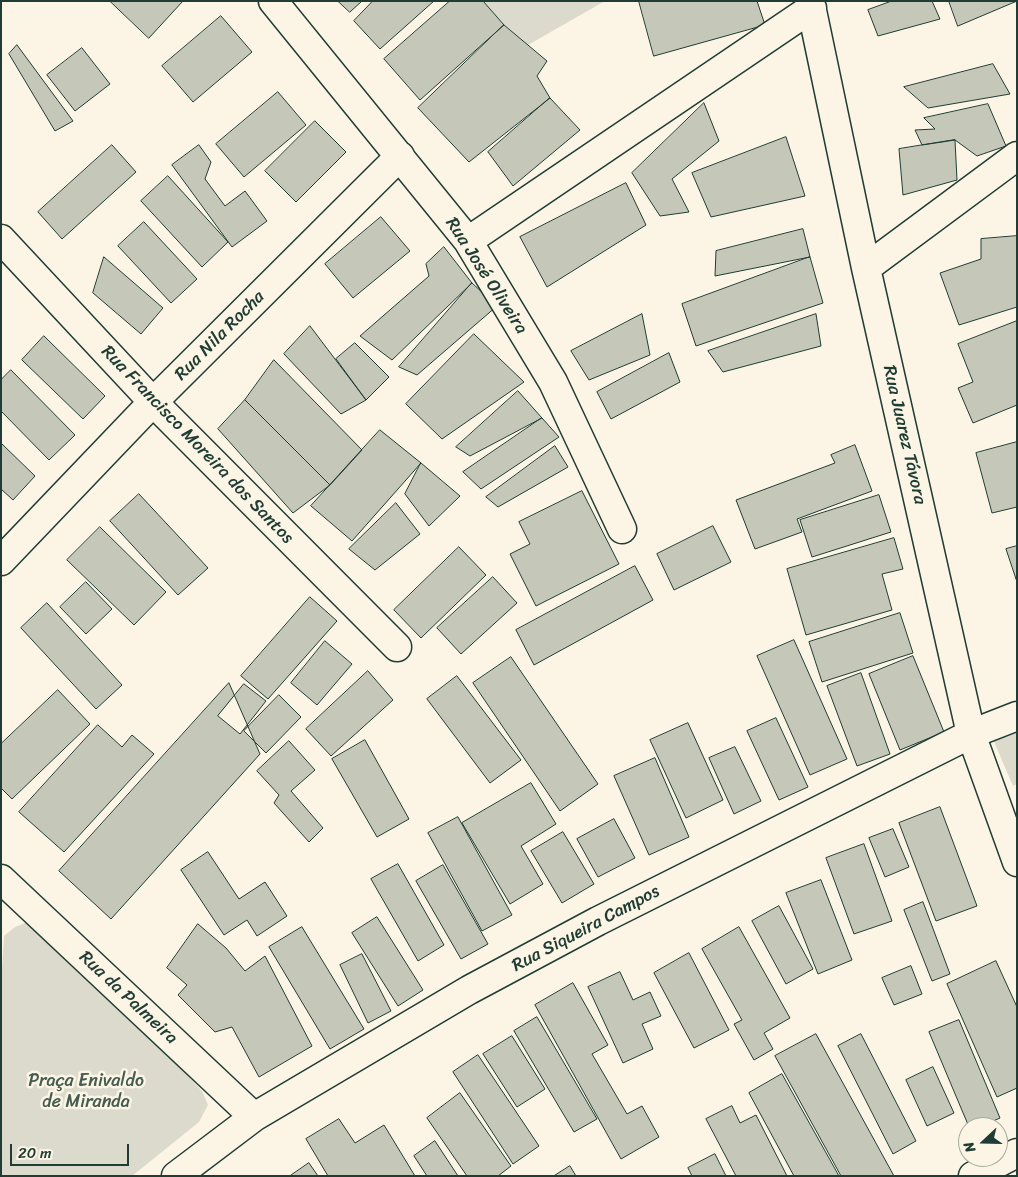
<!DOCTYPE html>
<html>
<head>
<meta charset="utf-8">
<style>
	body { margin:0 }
	#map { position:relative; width:1018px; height:1177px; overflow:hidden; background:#fcf5e5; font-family:Sriracha,sans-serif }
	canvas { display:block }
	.frame { position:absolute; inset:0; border:2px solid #1f3d34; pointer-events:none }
	.north { position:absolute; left:958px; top:1117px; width:50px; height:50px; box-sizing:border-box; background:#fcf5e5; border:1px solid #a4ab9e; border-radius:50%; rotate:249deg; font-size:14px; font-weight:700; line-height:20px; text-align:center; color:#1f3d34 }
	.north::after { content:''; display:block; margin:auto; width:18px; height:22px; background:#1f3d34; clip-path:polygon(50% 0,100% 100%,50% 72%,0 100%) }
	.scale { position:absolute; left:10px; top:1144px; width:119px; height:22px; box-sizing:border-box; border:2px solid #1f3d34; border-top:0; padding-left:6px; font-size:15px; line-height:18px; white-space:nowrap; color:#1f3d34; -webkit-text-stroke:4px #fcf5e5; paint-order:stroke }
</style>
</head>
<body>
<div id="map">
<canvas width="1018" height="1177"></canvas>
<div class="frame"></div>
<div class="north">N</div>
<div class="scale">20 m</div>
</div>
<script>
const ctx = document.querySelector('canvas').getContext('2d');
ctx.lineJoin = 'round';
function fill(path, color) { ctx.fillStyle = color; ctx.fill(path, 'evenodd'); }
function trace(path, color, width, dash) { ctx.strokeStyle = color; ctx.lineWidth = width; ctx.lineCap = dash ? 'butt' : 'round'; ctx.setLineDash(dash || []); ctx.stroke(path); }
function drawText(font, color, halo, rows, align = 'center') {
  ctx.font = font + ' Sriracha,sans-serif'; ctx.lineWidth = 5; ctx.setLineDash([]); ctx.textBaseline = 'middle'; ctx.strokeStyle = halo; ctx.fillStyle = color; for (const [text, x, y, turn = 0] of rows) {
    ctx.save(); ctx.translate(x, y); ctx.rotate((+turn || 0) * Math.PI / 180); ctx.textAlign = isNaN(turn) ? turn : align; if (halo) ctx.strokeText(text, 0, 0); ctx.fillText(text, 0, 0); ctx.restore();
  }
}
fill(new Path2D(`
	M483,1h122l-77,44 -24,-20z
	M1017,728v56l-4,2 -21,-49z
	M30,921h8l164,170 6,14 -9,17 -67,54h-131v-190l3,-50 11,-9z`), '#dcdacc');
const building = new Path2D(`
	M110,1h73l-34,37z
	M338,1h24l-12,11z
	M373,1h61l-54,48 -26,-28z
	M450,1h33l21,24 -84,75 -36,-41z
	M639,1h118l8,24 -111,31z
	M892,1h40l8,18 -62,17 -10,-26z
	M949,1h68l-59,25z
	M221,16l31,36 -59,50 -31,-36z
	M504,25l43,36 -10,15 13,22 -81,64 -51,-54z
	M17,45l56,76 -18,10 -46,-77z
	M82,48l28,36 -35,27 -28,-36z
	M993,64l17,30 -82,14 -24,-21z
	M278,92l28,33 -62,52 -28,-33z
	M550,98l30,32 -67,56 -25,-34z
	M704,103l15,38 -47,38 17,33 -29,4 -28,-43z
	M988,104l18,42 -29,10 -22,-16 -33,5 -7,-15 20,-1 -11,-11z
	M315,121l31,31 -50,50 -31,-31z
	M786,137l19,59 -94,21 -19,-44z
	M955,140l2,40 -54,15 -4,-46z
	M112,145l24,27 -74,67 -24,-27z
	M199,145l12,17 -6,17 20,27 20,-15 22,30 -35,26 -60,-82z
	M168,176l60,66 -26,25 -61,-66z
	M626,183l20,42 -99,62 -27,-50z
	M381,217l29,34 -57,47 -28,-34z
	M144,222l53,57 -26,24 -53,-57z
	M803,229l7,28 -95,19 1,-25z
	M1017,236v71l-58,18 -19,-52 41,-14v-20z
	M444,247l28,36 -80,77 -32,-24 69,-60 -3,-12z
	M104,257l59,51 -22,26 -48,-41z
	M810,257l13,46 -127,43 -14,-42z
	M472,283l25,23 -80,69 -18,-8z
	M642,314l8,41 -61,25 -18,-29z
	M816,314l5,32 -98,26 -15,-21z
	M1017,321v84l-44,18 -15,-35 15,-6 -15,-38z
	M310,326l56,74 -25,14 -57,-60z
	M474,334l50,48 -82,57 -36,-35z
	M44,336l61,60 -22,23 -61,-59z
	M355,343l34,34 -23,23 -30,-41z
	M669,353l11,29 -69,37 -14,-27z
	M274,360l88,90 -32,35 -85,-85z
	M11,370l64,65 -26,25 -48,-49v-31z
	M518,391l24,27 -72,38 -14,-9z
	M245,400l85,85 -37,28 -75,-84z
	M542,418l17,19 -78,52 -18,-17z
	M380,430l41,33 -69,78 -41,-35z
	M1017,442v65l-25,6 -16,-60z
	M1,443l34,33 -22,24 -12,-11z
	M855,445l17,46 -75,28 5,13 -47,17 -19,-49 99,-37 -4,-8z
	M555,446l13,21 -70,40 -12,-10z
	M421,463l39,33 -31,30 -24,-32z
	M582,491l37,73 -83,42 -26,-52 20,-10 -11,-22z
	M139,494l69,74 -30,27 -68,-74z
	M879,495l12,37 -79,25 -12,-37z
	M396,503l24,31 -45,36 -26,-21z
	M713,526l18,36 -57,28 -17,-36z
	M100,527l66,65 -32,33 -67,-65z
	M894,538l9,31 -21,5 10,36 -86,25 -19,-66z
	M1017,546v36l-11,-33z
	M459,547l27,28 -65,63 -27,-28z
	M635,566l18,34 -119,65 -18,-35z
	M493,577l24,26 -56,51 -24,-26z
	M86,582l26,27 -26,25 -26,-27z
	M310,597l27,24 -69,78 -27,-23z
	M47,603l75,82 -26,24 -75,-81z
	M900,613l13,40 -91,29 -13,-40z
	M794,640l53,119 -37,16 -53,-119z
	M325,641l27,23 -35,41 -26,-22z
	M913,656l31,76 -44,18 -31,-76z
	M511,657l87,127 -38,27 -87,-128z
	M368,671l25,29 -62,56 -25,-27z
	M861,673l29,81 -33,12 -30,-80z
	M457,676l64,84 -31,23 -63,-84z
	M229,683l31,71 -149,165 -52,-48z
	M244,684l22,17 -26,33 -22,-18z
	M58,690l32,34 -78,75 -11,-11v-44z
	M279,695l22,22 -35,36 -22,-22z
	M776,718l32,69 -29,13 -32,-69z
	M688,723l35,77 -37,18 -36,-78z
	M98,725l24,22 10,-12 22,19 -90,98 -45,-40z
	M365,740l44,79 -32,18 -45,-78z
	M289,741l26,29 -24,21 32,37 -14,14 -35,-39 5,-8 -22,-24z
	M735,747l26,54 -27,13 -25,-56z
	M655,758l34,79 -40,18 -35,-79z
	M531,783l25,41 -35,22 22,38 -33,20 -48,-81z
	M940,807l37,99 -41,15 -37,-98z
	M458,817l54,98 -30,16 -54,-98z
	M614,819l21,39 -37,19 -21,-38z
	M893,829l16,38 -24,10 -16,-39z
	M563,832l31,52 -32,19 -31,-52z
	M864,844l28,77 -38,13 -28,-76z
	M208,852l31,47 26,-17 22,34 -30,20 -10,-16 -23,15 -43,-65z
	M398,864l46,81 -26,16 -47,-82z
	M443,865l45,79 -27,15 -45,-78z
	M821,880l31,80 -34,14 -32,-81z
	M923,902l27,72 -18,7 -28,-71z
	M779,906l34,63 -27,15 -34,-63z
	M377,917l46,73 -25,16 -46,-73z
	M198,924l28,24 19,23 20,-15 47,90 -53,31 -27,-50 -17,5 -37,-37 9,-10 -20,-17z
	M302,927l62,102 -34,20 -61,-102z
	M739,927l51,91 -26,15 9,16 -19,11 -20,-36 8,-4 -40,-71z
	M689,953l40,77 -35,18 -40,-75z
	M362,954l29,57 -23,12 -28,-58z
	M996,961l21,46v81l-20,9 -50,-113z
	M911,966l11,28 -28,11 -12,-27z
	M620,972l13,28 17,-8 11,24 -19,8 11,25 -30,14 -35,-76z
	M573,983l35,62 -16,9 35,60 15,-8 17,31 -38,22 -86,-154z
	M537,1017l60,102 -23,13 -60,-101z
	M959,1020l41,98 -20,9h-11l-40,-95z
	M816,1034l78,142h-53l-66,-120z
	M861,1034l55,107 -23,13 -55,-108z
	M512,1036l33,53 -28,18 -34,-53z
	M478,1055l61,91 -26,18 -60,-92z
	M933,1067l21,46 -27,13 -21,-46z
	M782,1074l57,102h-45l-45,-83z
	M460,1093l51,73 -13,10h-31l-40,-58z
	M732,1106l8,17 16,-8 31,61h-51l-30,-57z
	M339,1119l16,24 29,-18 31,51h-87l-22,-37z
	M435,1141l23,35h-31l-13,-20z
	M715,1154l11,22h-34l-4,-8z
	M309,1163l9,13h-28z
	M570,1166l6,10h-22z`);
fill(building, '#c5c7b9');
trace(building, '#1f3d34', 1);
const minor = new Path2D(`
	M273,1l195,240 85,141 69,147
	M810,1l56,267 105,466 46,128
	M1,239l152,163 244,245
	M468,241l344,-233
	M866,268l151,-112
	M1,561l152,-159 247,-246
	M1,879l253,238
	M176,1176l78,-59 215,-127 129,-69 373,-187 46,-18
	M973,1176l44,-23`);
trace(minor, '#1f3d34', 31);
trace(minor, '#fcf5e5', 28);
drawText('18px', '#1f3d34', '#fcf5e5', [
	["Rua José Oliveira",486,276,57],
	["Rua Nila Rocha",220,336,-45],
	["Rua Juarez Távora",904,435,77],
	["Rua Francisco Moreira dos Santos",197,445,46],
	["Rua Siqueira Campos",586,929,-28],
	["Rua da Palmeira",128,998,43]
]);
drawText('18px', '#455c52', '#fcf5e5', [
	["Praça Enivaldo",86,1081],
	["de Miranda",86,1102]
]);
</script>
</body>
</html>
